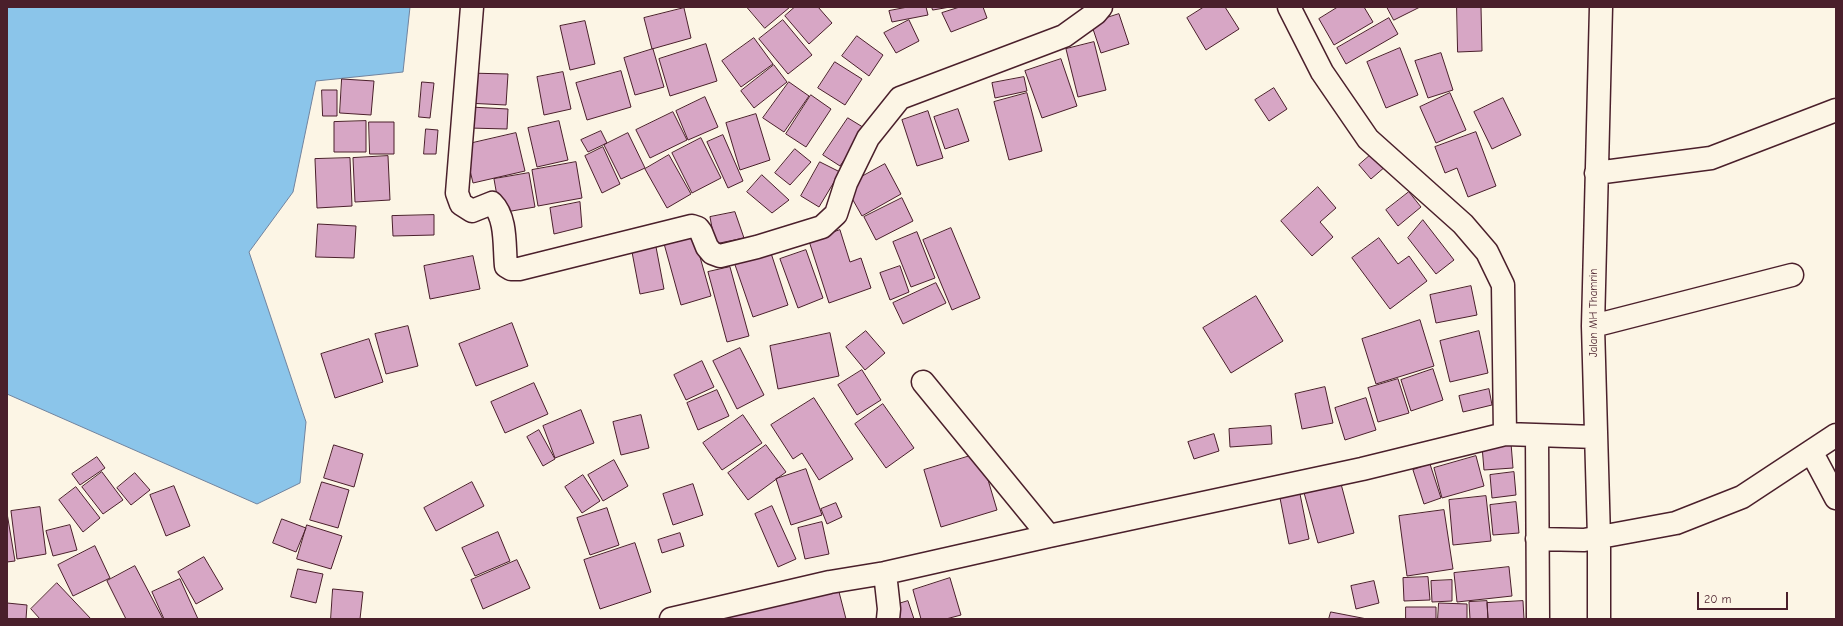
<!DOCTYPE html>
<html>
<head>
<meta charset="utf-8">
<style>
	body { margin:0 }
	#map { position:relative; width:1843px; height:626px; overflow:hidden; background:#fcf5e5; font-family:"Comic Neue",sans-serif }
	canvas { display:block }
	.frame { position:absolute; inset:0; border:8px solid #4a1f2b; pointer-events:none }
	.scale { position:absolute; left:1697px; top:592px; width:91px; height:18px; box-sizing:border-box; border:2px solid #4a1f2b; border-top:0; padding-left:5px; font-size:12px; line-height:14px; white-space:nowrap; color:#4a1f2b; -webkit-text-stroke:3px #fcf5e5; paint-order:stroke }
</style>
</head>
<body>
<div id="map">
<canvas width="1843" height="626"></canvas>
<div class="frame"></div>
<div class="scale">20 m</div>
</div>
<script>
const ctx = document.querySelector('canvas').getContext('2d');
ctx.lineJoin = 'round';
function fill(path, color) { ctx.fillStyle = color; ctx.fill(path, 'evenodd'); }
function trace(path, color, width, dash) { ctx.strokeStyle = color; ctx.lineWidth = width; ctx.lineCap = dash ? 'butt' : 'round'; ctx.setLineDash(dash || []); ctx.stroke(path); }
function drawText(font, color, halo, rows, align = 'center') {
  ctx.font = font + ' "Comic Neue",sans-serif'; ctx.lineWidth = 3; ctx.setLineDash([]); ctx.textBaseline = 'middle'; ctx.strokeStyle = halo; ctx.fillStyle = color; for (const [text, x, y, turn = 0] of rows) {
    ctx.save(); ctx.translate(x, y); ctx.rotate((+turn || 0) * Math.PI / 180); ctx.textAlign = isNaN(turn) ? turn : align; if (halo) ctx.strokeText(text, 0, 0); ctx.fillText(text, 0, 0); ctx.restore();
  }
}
const water = new Path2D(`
	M7,7h403l-7,65 -87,9 -23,111 -44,60 57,170 -6,61 -43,21 -250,-110z`);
fill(water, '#8bc5ea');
trace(water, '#71839e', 1);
const building = new Path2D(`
	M747,7h43l-25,21z
	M795,7h23l14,16 -23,21 -24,-28z
	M908,7h18l2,8 -36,7 -3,-11z
	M932,7h18l-17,3z
	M960,7h23l4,11 -36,14 -9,-19z
	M1204,7h21l14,22 -33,21 -19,-32z
	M1338,7h26l9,15 -39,23 -15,-26z
	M1387,7h33l-26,13z
	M1457,7h24l1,44 -24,1z
	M684,8l7,30 -39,11 -8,-31z
	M1119,14l10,30 -28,9 -10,-30z
	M1389,18l9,16 -52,30 -9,-16z
	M783,20l29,35 -24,19 -29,-35z
	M909,20l10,21 -23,12 -12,-20z
	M585,21l10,43 -25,6 -10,-44z
	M857,36l26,19 -14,21 -27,-20z
	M754,38l19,26 -32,23 -19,-26z
	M1094,42l12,48 -28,7 -12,-48z
	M706,44l11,37 -47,15 -11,-37z
	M1400,48l18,47 -32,13 -19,-46z
	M653,49l11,38 -29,8 -11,-37z
	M1441,53l12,37 -25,8 -13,-37z
	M1061,59l16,47 -35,12 -17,-47z
	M835,62l27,17 -17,26 -27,-17z
	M774,65l13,17 -33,26 -13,-17z
	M621,71l10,36 -44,13 -11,-37z
	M563,72l8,37 -27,6 -7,-38z
	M468,73l40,1 -2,31 -40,-2z
	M1024,77l3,14 -32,7 -3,-15z
	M342,79l32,2 -3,34 -31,-2z
	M422,82l12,1 -4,35 -11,-1z
	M789,82l20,14 -25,36 -21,-14z
	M1274,88l13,21 -18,12 -14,-21z
	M322,90h15v26h-14z
	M1027,93l15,58 -33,9 -15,-58z
	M1450,93l16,37 -30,13 -16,-36z
	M811,95l20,14 -25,38 -20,-13z
	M705,97l13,30 -30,13 -12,-29z
	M1503,98l18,37 -29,14 -18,-37z
	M470,107l38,2 -1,20 -38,-1z
	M958,109l11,32 -24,8 -11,-32z
	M928,111l15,47 -26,8 -15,-46z
	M673,112l14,28 -37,18 -14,-28z
	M756,114l14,46 -30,10 -14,-47z
	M848,118l18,11 -26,37 -17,-11z
	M366,121v31h-32v-30z
	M559,121l9,39 -31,7 -9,-39z
	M369,122h25v32h-24z
	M426,129l12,1 -2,24h-12z
	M601,131l6,12 -19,9 -7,-12z
	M1476,132l20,54 -28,11 -11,-29 -12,5 -10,-26z
	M516,133l9,38 -52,12 -9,-38z
	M628,133l17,35 -24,11 -17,-34z
	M723,135l20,46 -15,7 -21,-46z
	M701,138l20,40 -29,15 -20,-40z
	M603,147l17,37 -18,9 -17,-37z
	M795,149l16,13 -21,23 -15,-12z
	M1374,152l12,14 -15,13 -12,-14z
	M669,155l22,39 -24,14 -22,-39z
	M388,156l2,44 -35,2 -2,-44z
	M350,158l2,48 -35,2 -2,-49z
	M576,162l6,36 -44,8 -6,-36z
	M820,162l20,10 -21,35 -18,-11z
	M885,164l16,30 -39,22 -17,-30z
	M529,173l6,34 -35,6 -6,-34z
	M762,175l27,25 -17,13 -25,-21z
	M1318,187l18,21 -16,14 13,15 -21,19 -31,-35z
	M1409,192l12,15 -23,19 -12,-16z
	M902,198l11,23 -37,19 -12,-23z
	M580,202l2,25 -28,7 -4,-26z
	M735,212l9,26 -29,6 -5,-27z
	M434,215v20l-41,1 -1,-20z
	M1423,220l31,40 -18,14 -28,-36z
	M318,224l38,2 -2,32 -38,-1z
	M951,228l29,70 -28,12 -29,-70z
	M840,230l10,32 11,-4 10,30 -42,15 -20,-62z
	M693,232l18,64 -30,9 -18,-65z
	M917,232l18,46 -24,9 -18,-45z
	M1379,238l19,26 11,-8 18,25 -37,28 -38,-51z
	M656,247l8,42 -24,5 -8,-42z
	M769,247l19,58 -35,12 -20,-58z
	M806,250l17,48 -25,10 -18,-49z
	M473,256l7,33 -50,10 -6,-33z
	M900,266l9,26 -19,8 -10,-27z
	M730,267l19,69 -22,6 -19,-70z
	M936,283l10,20 -43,21 -10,-21z
	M1471,286l6,29 -41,8 -6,-28z
	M1256,296l27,45 -52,32 -28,-45z
	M1420,320l14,46 -58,18 -14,-45z
	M512,323l16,43 -52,20 -17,-42z
	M408,326l10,40 -32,8 -11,-40z
	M866,331l19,22 -20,17 -19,-23z
	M1479,331l9,42 -38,9 -10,-41z
	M830,333l9,43 -61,13 -8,-43z
	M369,339l14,43 -48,16 -14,-44z
	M740,348l24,47 -27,14 -24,-48z
	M702,361l12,26 -28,13 -12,-25z
	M1433,369l10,31 -32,11 -10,-31z
	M862,370l19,30 -24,15 -19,-30z
	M1398,379l11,34 -31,9 -10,-34z
	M534,383l14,31 -43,19 -14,-31z
	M1325,387l8,36 -31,6 -7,-35z
	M1489,389l3,16 -29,7 -4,-16z
	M717,390l12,26 -31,14 -11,-27z
	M814,398l39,61 -34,21 -17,-27 -9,6 -22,-34z
	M1366,398l10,32 -31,10 -10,-32z
	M883,404l31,44 -28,20 -31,-44z
	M581,410l13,33 -39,15 -12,-32z
	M641,415l8,33 -28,7 -8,-33z
	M743,415l19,28 -40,27 -19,-27z
	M1271,426l1,18 -42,3 -1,-18z
	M539,430l16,29 -12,7 -16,-29z
	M1214,434l5,17 -25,8 -6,-17z
	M1511,443l2,25 -29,2 -2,-24z
	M334,445l29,9 -9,33 -30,-9z
	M766,445l20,27 -38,28 -20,-27z
	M980,453l17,57 -56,17 -17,-57z
	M1476,456l8,30 -42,12 -8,-30z
	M97,457l8,11 -25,17 -8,-11z
	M614,460l14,26 -25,15 -15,-26z
	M1430,464l11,34 -17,6 -11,-34z
	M806,469l16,46 -31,10 -15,-46z
	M102,472l21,28 -20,14 -21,-27z
	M1514,472l2,23 -24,3 -2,-23z
	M135,473l15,17 -19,15 -14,-17z
	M583,475l17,26 -18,12 -17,-26z
	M1340,480l14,53 -36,10 -15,-54z
	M322,482l27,8 -11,38 -28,-8z
	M472,482l12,24 -48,25 -12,-23z
	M693,484l10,31 -30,10 -10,-31z
	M174,486l16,40 -24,10 -16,-41z
	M76,487l24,31 -17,14 -24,-32z
	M1300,494l9,45 -20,5 -9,-46z
	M1486,496l5,45 -38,4 -4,-45z
	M1516,502l3,31 -26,2 -3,-30z
	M836,503l6,14 -15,7 -6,-15z
	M772,506l24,53 -18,8 -23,-53z
	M40,507l6,47 -29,5 -6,-48z
	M607,508l12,37 -29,10 -13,-37z
	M1444,510l9,59 -46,7 -8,-60z
	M7,513l8,48 -8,1z
	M282,519l24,9 -10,24 -23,-9z
	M822,522l7,32 -24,5 -7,-31z
	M70,525l7,25 -24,6 -7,-25z
	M307,525l35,11 -11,33 -34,-10z
	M498,532l12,29 -35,15 -13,-28z
	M680,533l4,13 -22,7 -4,-13z
	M635,543l16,49 -51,17 -16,-49z
	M95,546l15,32 -37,18 -15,-31z
	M204,557l19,32 -27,15 -18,-32z
	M517,560l13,28 -47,21 -12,-29z
	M135,566l28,53h-37l-19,-38z
	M1509,567l3,29 -55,6 -3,-29z
	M298,569l25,5 -7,29 -25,-6z
	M1428,577l2,23 -26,1 -1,-23z
	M950,578l11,37 -15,4h-25l-8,-29z
	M180,579l18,40h-34l-12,-27z
	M1452,580v21l-20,1 -1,-21z
	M1374,581l5,22 -23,6 -5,-23z
	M57,583l34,36h-51l-9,-10z
	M838,588l8,31h-119l-1,-2z
	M333,589l30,3 -3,27h-29z
	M908,601l6,18h-15l-4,-14z
	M1487,601l1,18h-18l-1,-17z
	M1523,601l1,18h-36l-1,-16z
	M7,603l20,2 -1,14h-19z
	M1439,603l28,1v15h-29z
	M1406,607h30v12h-30z
	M1331,612l36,7h-38z`);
fill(building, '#d7a6c5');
trace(building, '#4a1f2b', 1);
const minor = new Path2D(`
	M472,7l-15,186 4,11 11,7 20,-8c15,15 12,43 14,63l5,3h8l173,-43 6,2 3,4 6,15 5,6 8,3 37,-9 65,-20 14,-13 10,-31 22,-45 32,-40 164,-62 32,-23 5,-6
	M1289,7l33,65 46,67 95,85 24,28 16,33 2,149
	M1596,173l115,-15 125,-48
	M1593,326l199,-51
	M923,382l126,154
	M1537,436l1,183
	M1812,453l24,45
	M1537,539l47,1 92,-17 66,-26 94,-62
	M885,573l4,36 -1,10
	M671,619l159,-37 55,-9 164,-37 313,-67 143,-35 91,3
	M1599,619v-81l-6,-212 8,-319`);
trace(minor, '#4a1f2b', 25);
trace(minor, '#fcf5e5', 22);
drawText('11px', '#4a1f2b', '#fcf5e5', [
	["Jalan MH Thamrin",1594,313,-90]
]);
</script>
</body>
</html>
